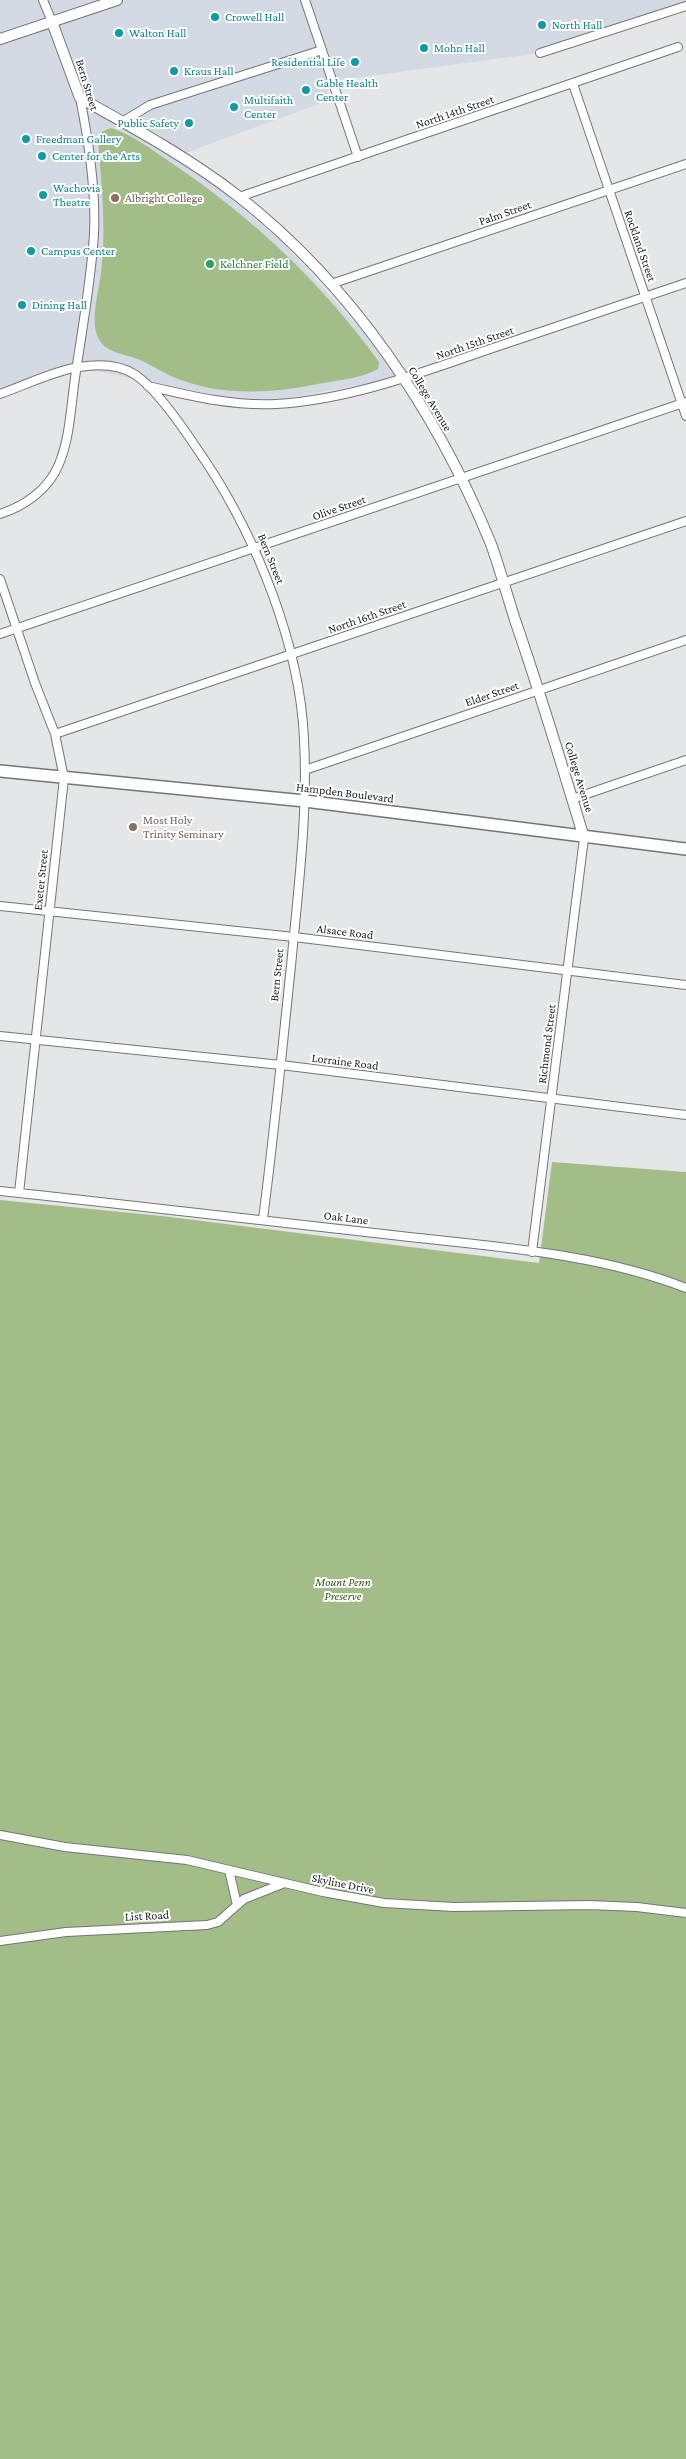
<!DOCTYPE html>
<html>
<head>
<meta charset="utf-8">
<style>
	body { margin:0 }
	canvas { display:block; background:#e4e6e8 }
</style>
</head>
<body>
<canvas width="686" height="2459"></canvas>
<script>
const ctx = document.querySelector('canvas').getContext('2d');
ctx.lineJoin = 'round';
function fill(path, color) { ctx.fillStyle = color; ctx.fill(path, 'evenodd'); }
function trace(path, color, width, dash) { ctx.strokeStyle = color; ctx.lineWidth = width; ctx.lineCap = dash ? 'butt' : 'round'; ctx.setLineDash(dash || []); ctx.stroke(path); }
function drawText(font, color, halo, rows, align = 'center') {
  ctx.font = font + ' "Crimson Pro",serif'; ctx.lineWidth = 4; ctx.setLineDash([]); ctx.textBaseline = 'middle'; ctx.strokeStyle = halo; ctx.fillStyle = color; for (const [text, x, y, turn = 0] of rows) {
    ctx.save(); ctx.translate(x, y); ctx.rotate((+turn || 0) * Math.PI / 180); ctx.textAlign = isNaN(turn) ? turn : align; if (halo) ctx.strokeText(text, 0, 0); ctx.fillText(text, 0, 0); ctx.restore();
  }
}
fill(new Path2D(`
	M0,0h686v5l-146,48 -208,28 -8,21 -144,53 102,87 121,135 -148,27 -178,-37 -77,27z`), '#d4dae3');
fill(new Path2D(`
	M111,128c22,7 43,23 62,36 80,54 150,120 206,198l-1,7c-15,9 -38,11 -55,14 -50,10 -97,14 -145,-4 -13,-5 -25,-13 -38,-19 -16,-7 -36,-6 -43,-25 -7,-18 4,-52 5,-71 4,-43 -1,-83 -4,-125l5,-8z
	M552,1162l134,10v1287h-686v-1259l162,16 377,47z`), '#a3bd89');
const minor = new Path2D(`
	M43,0l9,22
	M305,0l53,157
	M540,53l146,-47
	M573,84l113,332
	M122,122l28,-17 172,-55
	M239,197l439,-150
	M331,284l355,-120
	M148,386c43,10 83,20 128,18 70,-4 139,-29 205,-52 68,-23 137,-46 205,-69
	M0,394c23,-8 56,-24 79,-27 18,-3 39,-3 55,7 25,16 55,63 72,88 51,77 94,184 98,277 4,76 -6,151 -13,227 -9,85 -17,169 -28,253
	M0,514c25,-8 49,-25 59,-50 11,-26 12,-59 16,-86 7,-48 16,-96 19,-144 2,-45 -5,-92 -14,-136
	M0,579l35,104 20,51 9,44 -45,415
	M0,634l686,-232
	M55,734l631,-213
	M305,770l381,-130
	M572,799l114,-39
	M0,906l294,31 392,48
	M0,1036l281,29 405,50
	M0,1191c134,14 268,29 401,45 96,11 195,17 285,52
	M532,1252l52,-414
	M0,1835l65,12 122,13 136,32 61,11 70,4 135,-2 48,2 49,6
	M229,1870l8,35
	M0,1941l66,-9 141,-7 11,-3 26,-23 38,-15`);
const tertiary = new Path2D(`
	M52,22l28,76c54,30 109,60 158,98 114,89 199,216 253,348 9,25 16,51 24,76 25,72 47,145 69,218
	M0,39l117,-39`);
const secondary = new Path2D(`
	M0,771l305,30 381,48`);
trace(minor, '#737577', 10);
trace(tertiary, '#737577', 12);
trace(secondary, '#737577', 14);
trace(minor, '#fff', 8);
trace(tertiary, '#fff', 10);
trace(secondary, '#fff', 11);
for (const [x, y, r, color] of [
	[215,17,5,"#0f9aa8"],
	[542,25,5,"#0f9aa8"],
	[119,33,5,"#0f9aa8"],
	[424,48,5,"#0f9aa8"],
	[355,62,5,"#0f9aa8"],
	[174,71,5,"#0f9aa8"],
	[306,90,5,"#0f9aa8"],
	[234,107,5,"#0f9aa8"],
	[189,123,5,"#0f9aa8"],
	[26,139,5,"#0f9aa8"],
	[42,156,5,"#0f9aa8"],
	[43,195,5,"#0f9aa8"],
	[115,198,5,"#8d6e63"],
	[31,251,5,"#0f9aa8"],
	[210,264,5,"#2e9e5b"],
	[22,305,5,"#0f9aa8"],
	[133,827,5,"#8d6e63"]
]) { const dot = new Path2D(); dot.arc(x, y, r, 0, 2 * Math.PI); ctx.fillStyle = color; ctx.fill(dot); trace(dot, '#fff', 2); }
drawText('12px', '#0d838f', '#fff', [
	["Crowell Hall",225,17],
	["North Hall",552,25],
	["Walton Hall",129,33],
	["Mohn Hall",434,48],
	["Residential Life",345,62,"right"],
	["Kraus Hall",184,71],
	["Gable Health",316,83],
	["Center",316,97],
	["Multifaith",244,100],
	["Center",244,114],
	["Public Safety",179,123,"right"],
	["Freedman Gallery",36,139],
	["Center for the Arts",52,156],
	["Wachovia",53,188],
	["Theatre",53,202],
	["Campus Center",41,251],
	["Dining Hall",32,305]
], 'left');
drawText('12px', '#1d1e1e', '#fff', [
	["Bern Street",87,85,73],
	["North 14th Street",455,112,-19],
	["Palm Street",505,213,-19],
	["Rockland Street",640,246,71],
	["North 15th Street",475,343,-19],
	["College Avenue",430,399,59],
	["Olive Street",339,508,-19],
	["Bern Street",271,559,68],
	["North 16th Street",367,617,-19],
	["Elder Street",492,694,-19],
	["College Avenue",579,777,73],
	["Hampden Boulevard",345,793,7],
	["Exeter Street",41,880,-84],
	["Alsace Road",345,932,7],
	["Bern Street",277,975,-84],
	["Richmond Street",547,1044,-83],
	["Lorraine Road",345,1062,7],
	["Oak Lane",346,1218,7],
	["Skyline Drive",343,1884,11],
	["List Road",147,1916,-3]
]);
drawText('12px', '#785e54', '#fff', [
	["Albright College",125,198],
	["Most Holy",143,820],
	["Trinity Seminary",143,834]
], 'left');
drawText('12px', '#27864d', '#fff', [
	["Kelchner Field",220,264]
], 'left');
drawText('italic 12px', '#3a5518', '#fff', [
	["Mount Penn",343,1582],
	["Preserve",343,1596]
]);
</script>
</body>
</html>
